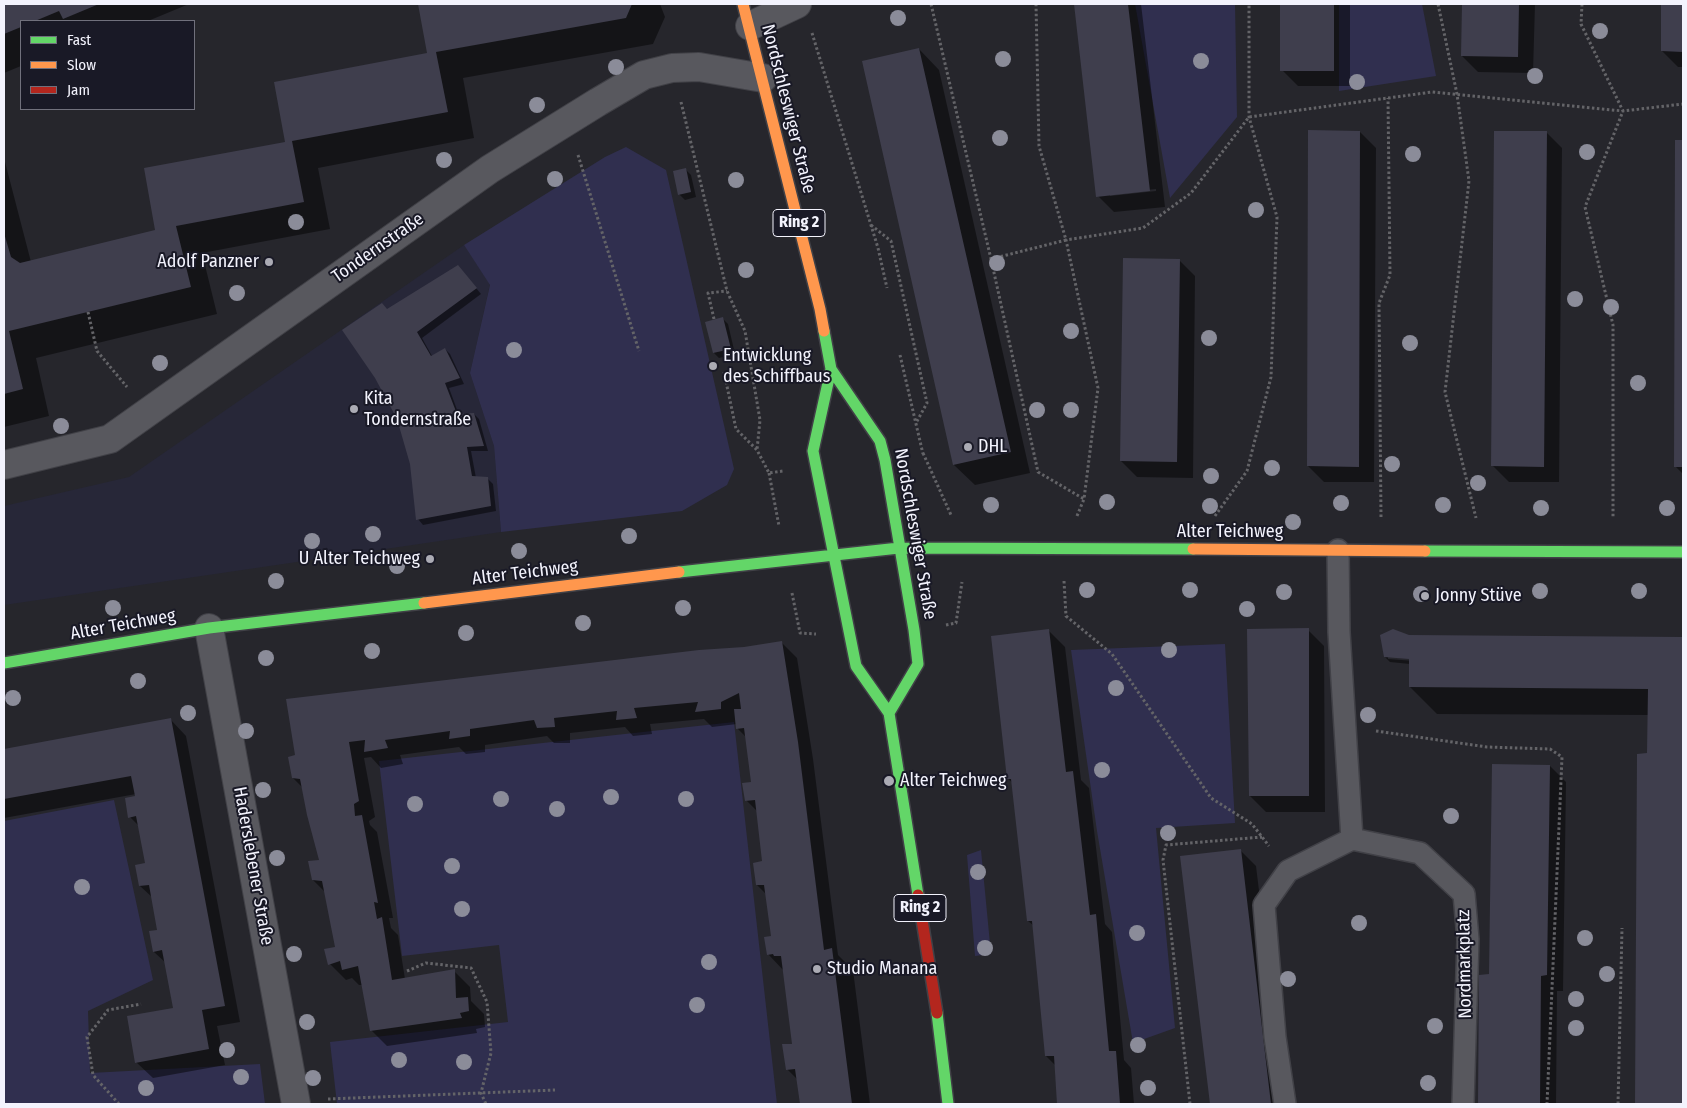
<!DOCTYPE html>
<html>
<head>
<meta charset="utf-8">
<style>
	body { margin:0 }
	#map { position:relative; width:1687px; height:1108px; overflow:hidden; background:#26262c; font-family:"Fira Sans Condensed",sans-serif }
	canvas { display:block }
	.frame { position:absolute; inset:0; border:5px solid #f3f3fd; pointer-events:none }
	.legend { position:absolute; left:20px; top:20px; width:175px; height:90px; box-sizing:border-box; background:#191926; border:1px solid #70707c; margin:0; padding:6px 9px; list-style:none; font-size:15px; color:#f3f3fd }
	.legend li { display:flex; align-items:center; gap:10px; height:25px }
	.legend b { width:25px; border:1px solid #70707c }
</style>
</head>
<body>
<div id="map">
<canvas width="1687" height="1108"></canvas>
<div class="frame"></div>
<ul class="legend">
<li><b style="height:6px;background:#63d668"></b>Fast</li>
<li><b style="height:6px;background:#ff974d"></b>Slow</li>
<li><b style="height:6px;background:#b3261e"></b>Jam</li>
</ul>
</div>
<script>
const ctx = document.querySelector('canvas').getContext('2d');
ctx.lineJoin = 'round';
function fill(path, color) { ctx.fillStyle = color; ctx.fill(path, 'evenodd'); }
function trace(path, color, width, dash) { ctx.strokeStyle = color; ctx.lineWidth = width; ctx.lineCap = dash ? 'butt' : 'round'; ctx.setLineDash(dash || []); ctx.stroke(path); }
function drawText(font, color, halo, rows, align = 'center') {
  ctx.font = font + ' "Fira Sans Condensed",sans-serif'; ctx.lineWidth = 4; ctx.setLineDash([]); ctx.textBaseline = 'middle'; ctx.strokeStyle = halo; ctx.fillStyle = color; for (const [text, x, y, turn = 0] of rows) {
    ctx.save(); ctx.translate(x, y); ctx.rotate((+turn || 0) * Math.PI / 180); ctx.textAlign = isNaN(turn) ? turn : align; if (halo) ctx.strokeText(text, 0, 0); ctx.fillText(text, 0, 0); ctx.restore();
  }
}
fill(new Path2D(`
	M464,245l26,39 -20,89 24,73 7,86 -497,73v-99l125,-29z`), '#272738');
fill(new Path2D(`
	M1135,4h100l2,113 -67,81z
	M1339,4h83l14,72 -97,15z
	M626,147l40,23 68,299 -7,16 -45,26 -181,21 -7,-86 -24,-73 20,-88 -26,-40 141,-88z
	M1225,644l10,179 -79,5 19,200 -42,15 -36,-212 -26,-181z
	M734,722l43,382h-440l-7,-62 178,-20 -9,-77 -97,11 -23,-195z
	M114,800l39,180 -65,31 2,62 170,-9 5,40h-261v-283z
	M981,850l10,104 -16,2 -8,-101z`), '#302f4f');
fill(new Path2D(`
	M4,4h185l-41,17h-127v45l-17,7z
	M420,4h240l5,13 -12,27 -190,34 11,60 -156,30 12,61 -128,24 15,61 -181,44 13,58 -45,11v-269l27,104 126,-31 130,-88 142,-89z
	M1075,4h66l24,203 -51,5 -16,-16zM1156,189v2l-46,5v-2z
	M1281,4h69v82h-52l-16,-16z
	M1463,4h72l-2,69 -55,-1 -16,-16z
	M1662,4h21v63h-5l-16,-16z
	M919,49l20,21 91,403 -55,12 -21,-20 -91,-403z
	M1360,132l16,16 -2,334h-50l-16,-16z
	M1546,132l16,16 -3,334h-50l-16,-16z
	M1676,141h7v333l-7,-7z
	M686,170l5,5 5,22 -11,3 -6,-6z
	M1179,260l16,16 -2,202 -56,-1 -16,-16z
	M463,272l18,22 -59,44 10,18 13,-7 5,5 14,30 -15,4 10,27 15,-1 5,5 9,32h-17l5,27 12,1 5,5 3,27 -73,14 -5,-6 -6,-55 -24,-154z
	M722,318l6,6 7,30 -16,4 -5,-5 -7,-31z
	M1308,630l16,16 1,166h-59l-16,-16z
	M1049,631l16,16 16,133 8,8 16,136 7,8 12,128 7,8 3,36h-76l-3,-39 -9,-9 -12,-130 -6,-5 -15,-138 -5,-4z
	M1410,636l273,2v466h-47l2,-206 11,-143v-40l-212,-1 -27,-27v-23l-20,-2 -5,-5zM1388,656l27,2v3l-27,-2z
	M781,642l16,16 16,101 25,196 15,15 17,134h-69l-3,-24 -11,-11 7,-24 -10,-74 -16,-17 4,-17 -5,-42 -10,-10 7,-23 -6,-50 -12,-12 6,-17 -5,-45 -9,-9 -1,-5 -25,3 -8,-8 -54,5 2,10 -19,2 -8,-9 -55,6v10h-16l-7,-7 -62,9v7l-19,2 -7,-7 -59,8 3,9 -22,4 -10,-11 -7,1 11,59 -6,4 1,4 7,7 16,86h-4l2,10 7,7 7,44 49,-8 16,16 1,14 13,13 1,13 -9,2 1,4 -90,13 -16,-16 -9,-45h-3l-7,-7 -6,2 -16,-16 6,-16 -11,-56 -12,-12 7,-19 -17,-73 -10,-10 4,-22 -10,-56 457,-52z
	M170,719l16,17 54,286 -23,4 8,39 -72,13 -17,-16 38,-53 -8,-46 -12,-11 5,-21 -6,-33 -13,-12 6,-22 -6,-37 -10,-10 6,-20v-3l-132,24v-68z
	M1550,766l16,16 -3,209h-6l-1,113h-77l1,-128h10z
	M1240,850l16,16 29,238h-74l-29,-247z`), '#0007');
fill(new Path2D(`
	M4,4h95l-36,15 -4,-8 -24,10h-14v6l-17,7z
	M418,4h214l-6,14 -190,34 12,60 -156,29 12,61 -128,24 15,61 -182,44 14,58 -19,5v-161l7,24 9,6 135,-33 -11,-62 141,-26 -11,-60 153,-29z
	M1074,4h54l22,187 -54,6z
	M1280,4h54v67h-54z
	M1462,4h57l-1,53 -57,-1z
	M1661,4h22v48l-22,-1z
	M919,48l92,404 -58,13 -91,-404z
	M1308,130l52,1 -1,336 -52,-1z
	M1494,131h53l-3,336 -53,-1z
	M1675,140h8v327h-9z
	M686,168l5,24 -13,3 -5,-24z
	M1123,258l57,1 -3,203 -57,-1z
	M458,265l19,23 -60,44 14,24 14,-8 15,30 -15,5 12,31 17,-1 10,33 -17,1 5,29 16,1 3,29 -75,14 -6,-56 -13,-45 -22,-41 -33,-48 40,-27 5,6z
	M723,317l8,32 -18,4 -8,-31z
	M1309,628v168h-60l-2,-167z
	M1049,629l17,143 7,-1 17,144 6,-1 13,137h7l4,53h-63l-3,-48h-9l-13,-135h-5l-16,-142h-4l-16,-143z
	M1393,629l16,6 274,2v467h-48l2,-350 10,-1 1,-64 -239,-2v-28l-25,-2 -4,-22z
	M782,641l16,101 26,208 8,-2 20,156h-52l-5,-35 -9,1 -4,-26h10l-11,-88h-7l-1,-2 -6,1 -3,-18 7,-1 -7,-51h-8l-3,-22 9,-2 -7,-61 -10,1 -3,-18 9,-1 -7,-54 -8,1 -2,-20h7l-2,-16 -18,9v7l-26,3 3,-10 -64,6 3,10 -21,2 1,-9 -63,7 1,9 -18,1 -3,-8 -64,9v7l-21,3 1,-8 -65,9 3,8 -24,4 1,-12 -16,2 10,59 -5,3 1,12 7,-1 16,88 -4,-1 3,17 5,-2 10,63 63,-11 1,29 12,-1 1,14 -9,2 2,5 -92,13 -12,-65 -16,4 -2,-9 -12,4 -4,-16 11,-2 -13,-66 -10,-1 -4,-19 11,-1 -12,-45 -7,-36 -8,-1 -4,-21 7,-2 -9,-56 413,-49 45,-3z
	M171,718l54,288 -23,4 7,39 -74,14 -8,-47 46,-8 -11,-58 -9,2 -4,-21 8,-1 -8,-45 -10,1 -4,-21 10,-2 -9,-47 -8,2 -3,-20 10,-2 -4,-20 -127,23v-50z
	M1492,764l58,1 -3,210 -6,1 -1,128h-62l1,-129 10,-1z
	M1241,849l30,255h-61l-30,-248z`), '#3f3e4d');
const lane = new Path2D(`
	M1338,550l1,82 13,207
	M1285,1104l-10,-67 -11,-132 24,-34 64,-32 68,14 44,41 4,45 -5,165`);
const street = new Path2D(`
	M750,26l47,-22
	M4,465l106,-26 380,-270 108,-67 46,-27 28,-7 27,-1 64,11
	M209,628l87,476`);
const fast = new Path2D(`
	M824,331l7,38 49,72 5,19 29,170 4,34 -29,49
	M831,369l-18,82 43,215 33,47 29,182
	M1425,551l258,1
	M679,572l220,-24 294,1
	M4,663l205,-35 215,-25
	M937,1013l11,91`);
const slow = new Path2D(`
	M743,4l77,305 4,22
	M1193,549l232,2
	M424,603l255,-31`);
const jam = new Path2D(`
	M918,895l19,118`);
trace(lane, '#414147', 24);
trace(street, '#414147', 30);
trace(fast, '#414147', 14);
trace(slow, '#414147', 14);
trace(jam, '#414147', 14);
trace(new Path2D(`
	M931,4l60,255 47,213 46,27
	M1438,4l19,90 12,87 -24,211 31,126
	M1582,4l-1,20 42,87 -38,96 28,118v193
	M812,33l66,215 9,40
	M681,102l46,189 18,40 15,89 -3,30
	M578,155l61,196
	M871,225l20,16 36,162 -11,20
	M991,259l75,-19 -27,-94 -3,-142
	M88,312l9,39 30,36
	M714,319l-6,-26 19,-2
	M900,355l23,99
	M724,372l12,57 21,21 12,23 14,-2
	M923,453l28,62
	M769,473l10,53
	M1077,516l7,-17 14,-111 -32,-148 77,-12 48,-35 58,-76 183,-25 191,19 60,-7
	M1215,516l32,-45 24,-94 6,-160 -28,-100v-113
	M1381,517l-2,-214 11,-28 -2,-177
	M1064,581l2,35 46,38 99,144 41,26 17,22
	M792,593l8,40 16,1
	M946,625l10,-2 6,-41
	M1376,731l111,16 63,2 12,8 -15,347
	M407,971l19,-8 45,5 16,34 4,51 -10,40 5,11
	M328,1099l227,-9
	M119,1104l-26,-29 -6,-38 21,-27 33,-6
	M1190,1104l-27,-244 3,-15 96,-8
	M1618,1104l4,-176`), '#646468', 3, [2.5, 2.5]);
trace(lane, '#58585e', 21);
trace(street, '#58585e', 28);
trace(fast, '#63d668', 11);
trace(slow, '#ff974d', 11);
trace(jam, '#b3261e', 11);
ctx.fillStyle = '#8b8c99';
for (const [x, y] of [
	[898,18],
	[1600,31],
	[1003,59],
	[1201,61],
	[616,67],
	[1535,76],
	[1357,82],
	[537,105],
	[1000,138],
	[1587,152],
	[1413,154],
	[444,160],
	[555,179],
	[736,180],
	[1256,210],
	[296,222],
	[997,263],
	[746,270],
	[237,293],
	[1575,299],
	[1611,307],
	[1071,331],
	[1209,338],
	[1410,343],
	[514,350],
	[160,363],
	[1638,383],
	[1037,410],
	[1071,410],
	[61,426],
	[1392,464],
	[1272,468],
	[1211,476],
	[1478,483],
	[1107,502],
	[1341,503],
	[991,505],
	[1443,505],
	[1210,506],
	[1541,508],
	[1667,508],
	[1293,522],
	[373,534],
	[629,536],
	[312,541],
	[519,551],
	[397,566],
	[276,581],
	[1087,590],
	[1190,590],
	[1540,591],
	[1639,591],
	[1284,592],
	[1421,594],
	[113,608],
	[683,608],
	[1247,609],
	[583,623],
	[466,633],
	[1169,650],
	[372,651],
	[266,658],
	[138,681],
	[1116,688],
	[13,698],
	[188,713],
	[1368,715],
	[246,731],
	[1102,770],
	[263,790],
	[611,797],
	[501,799],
	[686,799],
	[415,804],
	[557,809],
	[1451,816],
	[1168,833],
	[277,858],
	[452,866],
	[978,872],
	[82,887],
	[462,909],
	[1359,923],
	[1137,933],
	[1585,938],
	[985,948],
	[294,954],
	[709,962],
	[1607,974],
	[1288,979],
	[1576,999],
	[697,1005],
	[307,1022],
	[1435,1026],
	[1576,1028],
	[1138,1045],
	[227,1050],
	[399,1060],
	[464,1062],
	[241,1077],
	[313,1078],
	[1428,1083],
	[146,1088],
	[1148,1088]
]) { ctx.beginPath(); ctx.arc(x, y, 8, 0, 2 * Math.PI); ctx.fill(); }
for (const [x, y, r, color] of [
	[269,262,5,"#ababb4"],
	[713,366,5,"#ababb4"],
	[354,409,5,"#ababb4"],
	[968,447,5,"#ababb4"],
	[430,559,5,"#ababb4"],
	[1425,596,5,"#ababb4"],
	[889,781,6,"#ababb4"],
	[817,969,5,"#ababb4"]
]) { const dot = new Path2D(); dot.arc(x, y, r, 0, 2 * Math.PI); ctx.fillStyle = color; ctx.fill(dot); trace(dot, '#191926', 2); }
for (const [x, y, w] of [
	[799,223,52],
	[920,908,52]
]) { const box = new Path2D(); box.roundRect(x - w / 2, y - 13.5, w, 27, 4); ctx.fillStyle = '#191926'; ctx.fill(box); trace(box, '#f3f3fd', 1); }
drawText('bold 16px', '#f3f3fd', null, [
	["Ring 2",799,223],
	["Ring 2",920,908]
]);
drawText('18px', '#f3f3fd', '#191926', [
	["Nordschleswiger Straße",788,109,76],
	["Tondernstraße",378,248,-35],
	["Alter Teichweg",1230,532],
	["Nordschleswiger Straße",915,534,80],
	["Alter Teichweg",525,573,-7],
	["Alter Teichweg",123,625,-10],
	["Haderslebener Straße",253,866,80],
	["Nordmarkplatz",1465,964,-91]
]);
drawText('18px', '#f3f3fd', '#191926', [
	["Adolf Panzner",259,262,"right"],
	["Entwicklung",723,356],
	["des Schiffbaus",723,377],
	["Kita",364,399],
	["Tondernstraße",364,420],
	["DHL",978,447],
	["U Alter Teichweg",420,559,"right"],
	["Jonny Stüve",1435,596],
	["Alter Teichweg",900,781],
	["Studio Manana",827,969]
], 'left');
</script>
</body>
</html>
